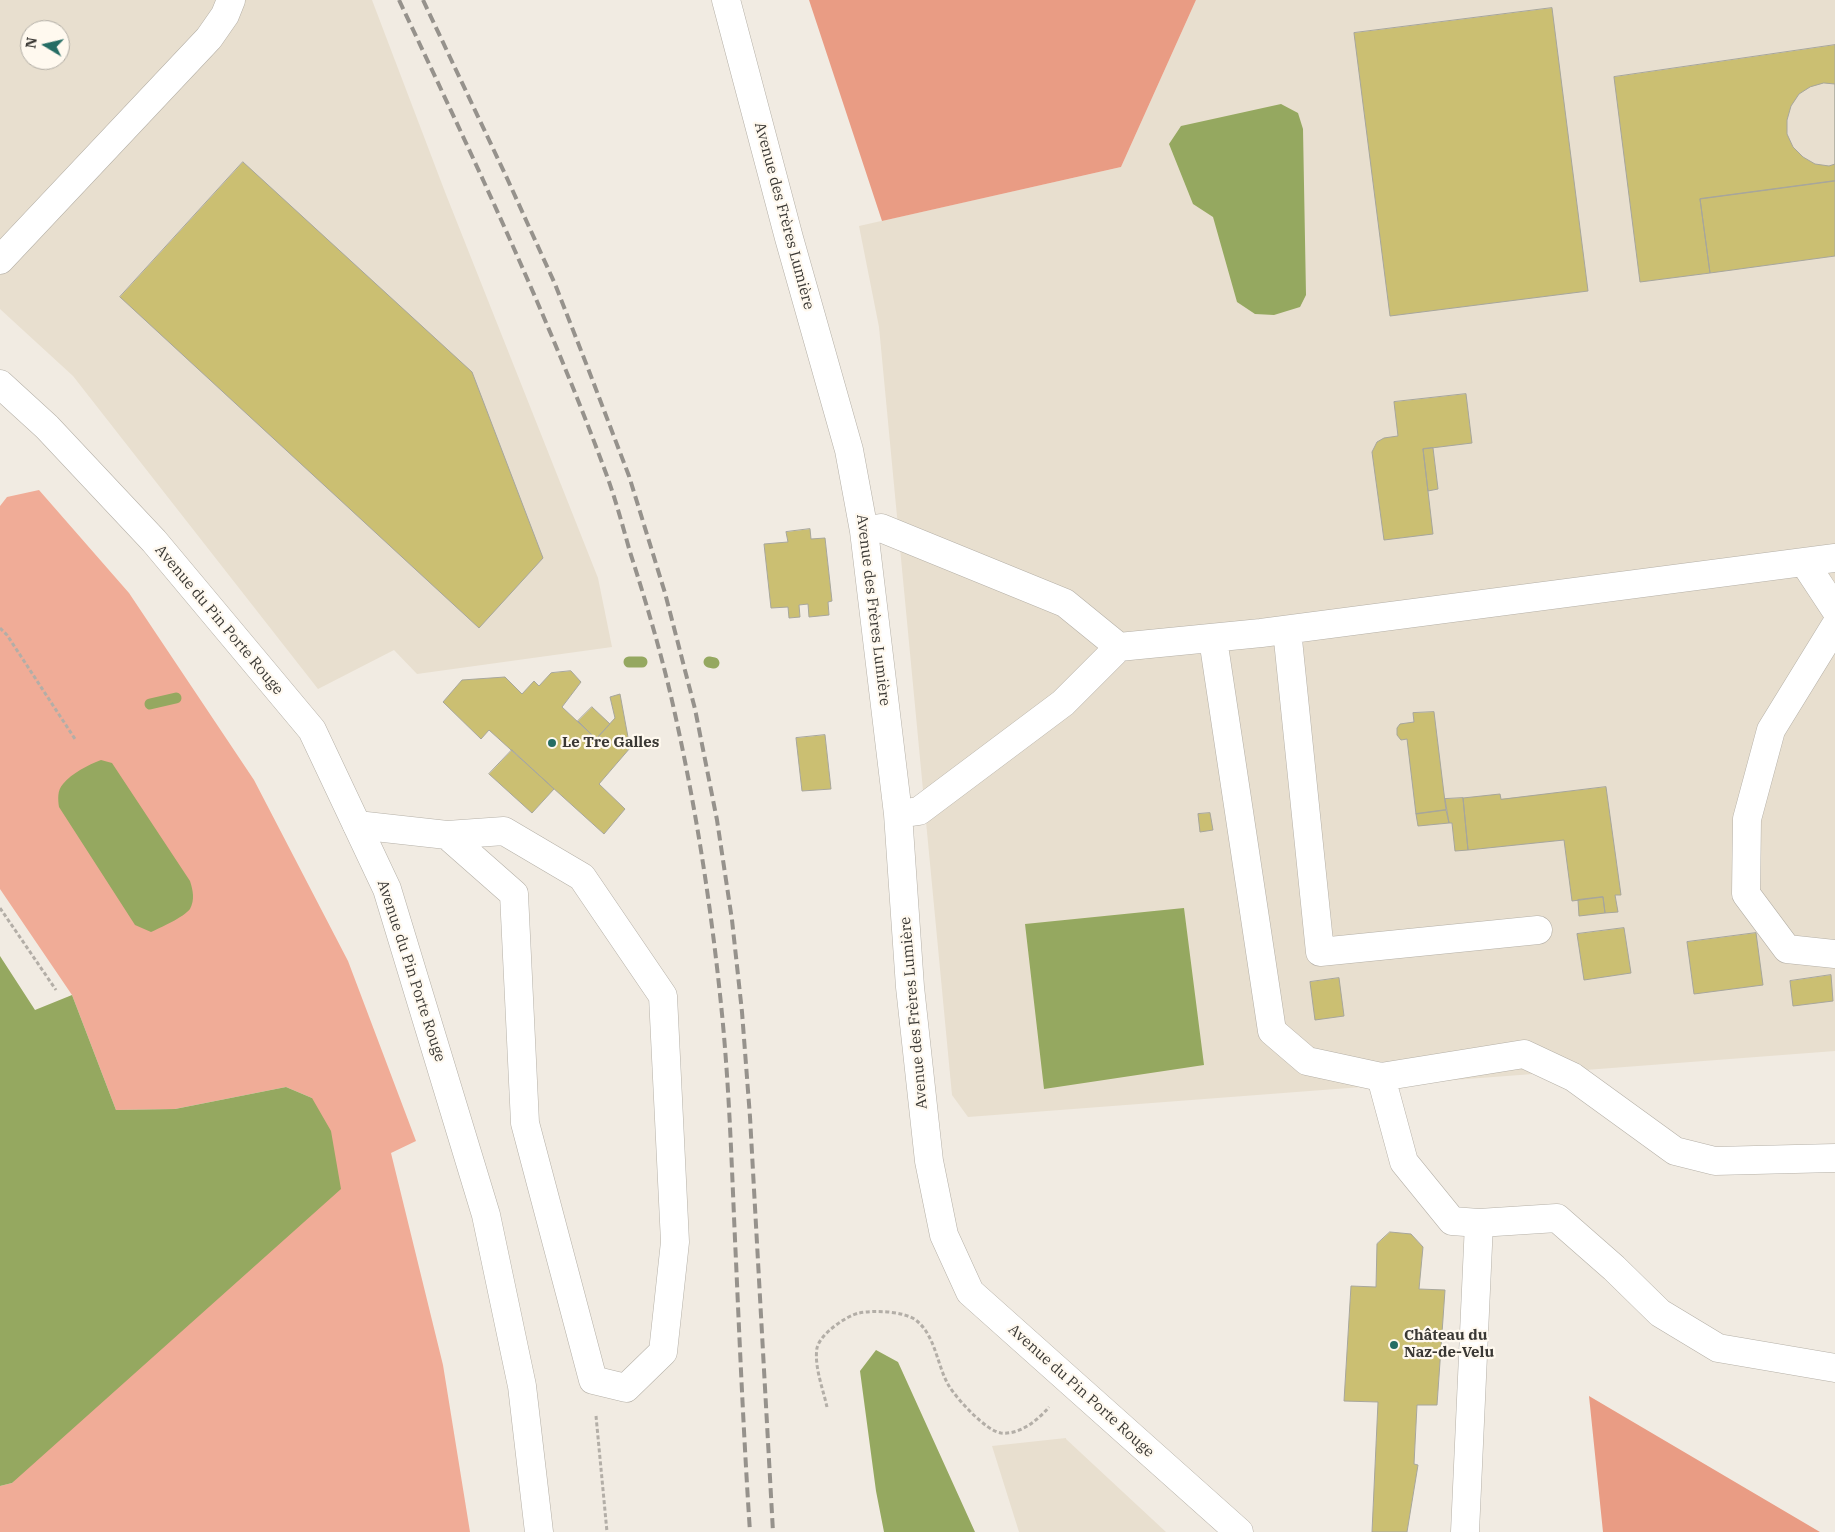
<!DOCTYPE html>
<html>
<head>
<meta charset="utf-8">
<style>
	body { margin:0 }
	#map { position:relative; width:1835px; height:1532px; overflow:hidden; background:#f1ebe2; font-family:"IBM Plex Serif",serif }
	canvas { display:block }
	.north { position:absolute; left:20px; top:20px; width:50px; height:50px; box-sizing:border-box; background:#fff9ef; border:1px solid #b0aca4; border-radius:50%; rotate:279deg; font-size:14px; font-weight:700; line-height:20px; text-align:center; color:#3a3834 }
	.north::after { content:''; display:block; margin:auto; width:18px; height:22px; background:#256d64; clip-path:polygon(50% 0,100% 100%,50% 72%,0 100%) }
</style>
</head>
<body>
<div id="map">
<canvas width="1835" height="1532"></canvas>
<div class="north">N</div>
</div>
<script>
const ctx = document.querySelector('canvas').getContext('2d');
ctx.lineJoin = 'round';
function fill(path, color) { ctx.fillStyle = color; ctx.fill(path, 'evenodd'); }
function trace(path, color, width, dash) { ctx.strokeStyle = color; ctx.lineWidth = width; ctx.lineCap = dash ? 'butt' : 'round'; ctx.setLineDash(dash || []); ctx.stroke(path); }
function drawText(font, color, halo, rows, align = 'center') {
  ctx.font = font + ' "IBM Plex Serif",serif'; ctx.lineWidth = 4.5; ctx.setLineDash([]); ctx.textBaseline = 'middle'; ctx.strokeStyle = halo; ctx.fillStyle = color; for (const [text, x, y, turn = 0] of rows) {
    ctx.save(); ctx.translate(x, y); ctx.rotate((+turn || 0) * Math.PI / 180); ctx.textAlign = isNaN(turn) ? turn : align; if (halo) ctx.strokeText(text, 0, 0); ctx.fillText(text, 0, 0); ctx.restore();
  }
}
fill(new Path2D(`
	M0,0h372l73,192 153,386 14,69 -195,27 -23,-24 -76,39 -245,-313 -73,-67zM30,30h30v30h-30z
	M1196,0h639v1051l-867,66 -16,-22 -73,-768 -20,-101 262,-59z
	M1066,1438v1l100,93h-147l-27,-86z`), '#e8dfcf');
fill(new Path2D(`
	M39,490l90,103 125,187 94,181 68,180 -25,12 52,212 27,167h-470v-46l12,-3 300,-385 -26,-11 -111,22 -59,1 -44,-115 -72,-106v-383l7,-9z`), '#f0ac97');
fill(new Path2D(`
	M809,0h387l-75,167 -239,54z
	M1589,1396l231,136h-217z`), '#e99c84');
fill(new Path2D(`
	M1281,104l17,9 5,16 3,166 -6,12 -26,8 -19,-1 -18,-12 -24,-85 -20,-13 -24,-60 12,-18z
	M101,760l11,3 78,118c3,9 5,19 0,28 -6,8 -30,19 -39,23l-16,-7 -76,-118c-1,-7 -2,-17 4,-23 9,-11 25,-19 38,-24z
	M1184,908l20,157 -160,24 -19,-165z
	M0,956l35,54 37,-15 44,115 59,-1 111,-22 26,11 19,33 10,58 -329,294 -12,3z
	M876,1350l22,12 77,170h-91l-8,-41 -16,-120z`), '#95a860');
trace(new Path2D(`
	M629,662h13
	M709,662l5,1
	M150,704l26,-6`), '#95a860', 11);
const building = new Path2D(`
	M1552,8l36,283 -198,25 -36,-283z
	M1835,45v136l-135,18 10,74 -70,9 -26,-205z
	M1824,83l11,1v80l-6,2 -14,-2 -12,-7 -10,-10 -6,-13v-14l4,-14 8,-12 11,-7z
	M243,162l229,210 71,186 -64,70 -359,-331z
	M1835,181v75l-125,17 -10,-74z
	M1466,394l6,49 -49,6 10,85 -49,6 -12,-88 5,-10 7,-4 14,-2 -4,-34z
	M1433,448l5,41 -10,2 -5,-42z
	M810,529l1,10 14,-1 7,63 -4,1 1,13 -20,2 -1,-13 -9,1 1,12 -11,1 -1,-11 -17,1 -7,-64 24,-2 -2,-10z
	M571,671l10,11 -19,25 34,32 19,-21 -5,-21 10,-3 10,54 -31,36 26,25 -21,25 -115,-104 -8,9 -38,-37 19,-22 43,-3 17,17 12,-13 5,5 12,-13z
	M592,707l18,17 -14,15 -18,-18z
	M1434,712l12,98 -30,4 -9,-75 -6,1 -4,-5v-7l3,-4 14,-2 -1,-9z
	M825,735l6,54 -29,2 -6,-53z
	M512,750l42,39 -22,24 -43,-39z
	M1606,787l15,108h-6l3,17 -13,1 -2,-16 -31,4 -8,-61 -96,10 -5,-52 37,-4 1,5z
	M1463,798l5,52 -13,1 -3,-28h-3l-4,-24z
	M1446,810l3,13 -31,3 -2,-12z
	M1210,813l3,17 -13,2 -2,-18z
	M1603,897l2,16 -26,3 -1,-16z
	M1624,928l7,45 -47,7 -7,-46z
	M1756,933l7,52 -69,9 -7,-52z
	M1831,975l2,26 -40,5 -3,-25z
	M1339,978l5,38 -29,4 -5,-38z
	M1390,1232l21,2 12,13 -4,42 26,1 -8,115h-20l-3,59 4,1 -11,67h-35l6,-130 -34,-1 7,-115 25,1 1,-43z`);
fill(building, '#cbbf72');
trace(building, '#a7a69c', 1);
const minor = new Path2D(`
	M726,0l63,238 60,212 15,81 34,283 12,173 19,174 15,74 26,57 269,240
	M0,260l209,-222 16,-23 6,-15
	M864,531l17,-3 184,75 54,44 -56,56 -144,108 -21,3
	M1804,562l31,47
	M1835,626l-64,104 -24,89 -1,75 41,55 48,5
	M1287,630l33,322 218,-22
	M1213,639l59,392 35,30 74,16 143,-23 49,23 102,74 40,10 120,-3
	M1119,647l142,-14 574,-75
	M357,825l90,10 67,59 11,229 68,257 33,8 37,-36 12,-110 -12,-246 -81,-119 -78,-46 -57,4
	M1381,1077l23,85 48,59 27,2 -14,309
	M1479,1223l78,-5 57,50 46,45 58,35 117,20`);
const major = new Path2D(`
	M0,384l47,43 107,114 158,189 75,159 99,326 36,171 17,146`);
trace(minor, '#b5b0a7', 29);
trace(major, '#b5b0a7', 29);
trace(new Path2D(`
	M0,628l7,7 68,104
	M0,908l56,82
	M827,1407c-4,-18 -13,-41 -10,-59 3,-14 29,-32 42,-35 16,-3 46,-2 58,8 19,16 20,45 32,65 8,13 37,45 52,47 19,2 37,-13 48,-26
	M596,1416l11,116`), '#b3aea7', 3, [4, 2.5]);
trace(minor, '#fff', 28);
trace(major, '#fff', 28);
trace(new Path2D(`
	M399,0c74,157 148,313 208,476 9,25 16,51 23,76 17,53 33,107 45,162 22,99 37,199 47,300 8,82 10,164 14,247 4,90 8,181 14,271
	M423,0l83,176 49,108 34,87 40,105 36,117 30,116 22,111 15,100 10,92 8,105 23,415`), '#96928c', 4, [10, 5]);
for (const [x, y, r, color] of [
	[552,743,5,"#256d64"],
	[1394,1345,5,"#256d64"]
]) { const dot = new Path2D(); dot.arc(x, y, r, 0, 2 * Math.PI); ctx.fillStyle = color; ctx.fill(dot); trace(dot, '#fff9ef', 2); }
drawText('15px', '#3a3834', '#fff9ef', [
	["Avenue des Frères Lumière",784,216,75],
	["Avenue des Frères Lumière",873,610,83],
	["Avenue du Pin Porte Rouge",219,620,50],
	["Avenue du Pin Porte Rouge",411,971,72],
	["Avenue des Frères Lumière",914,1013,-95],
	["Avenue du Pin Porte Rouge",1081,1391,42]
]);
drawText('bold 15px', '#3a3834', '#fff9ef', [
	["Le Tre Galles",562,743],
	["Château du",1404,1336],
	["Naz-de-Velu",1404,1353]
], 'left');
</script>
</body>
</html>
